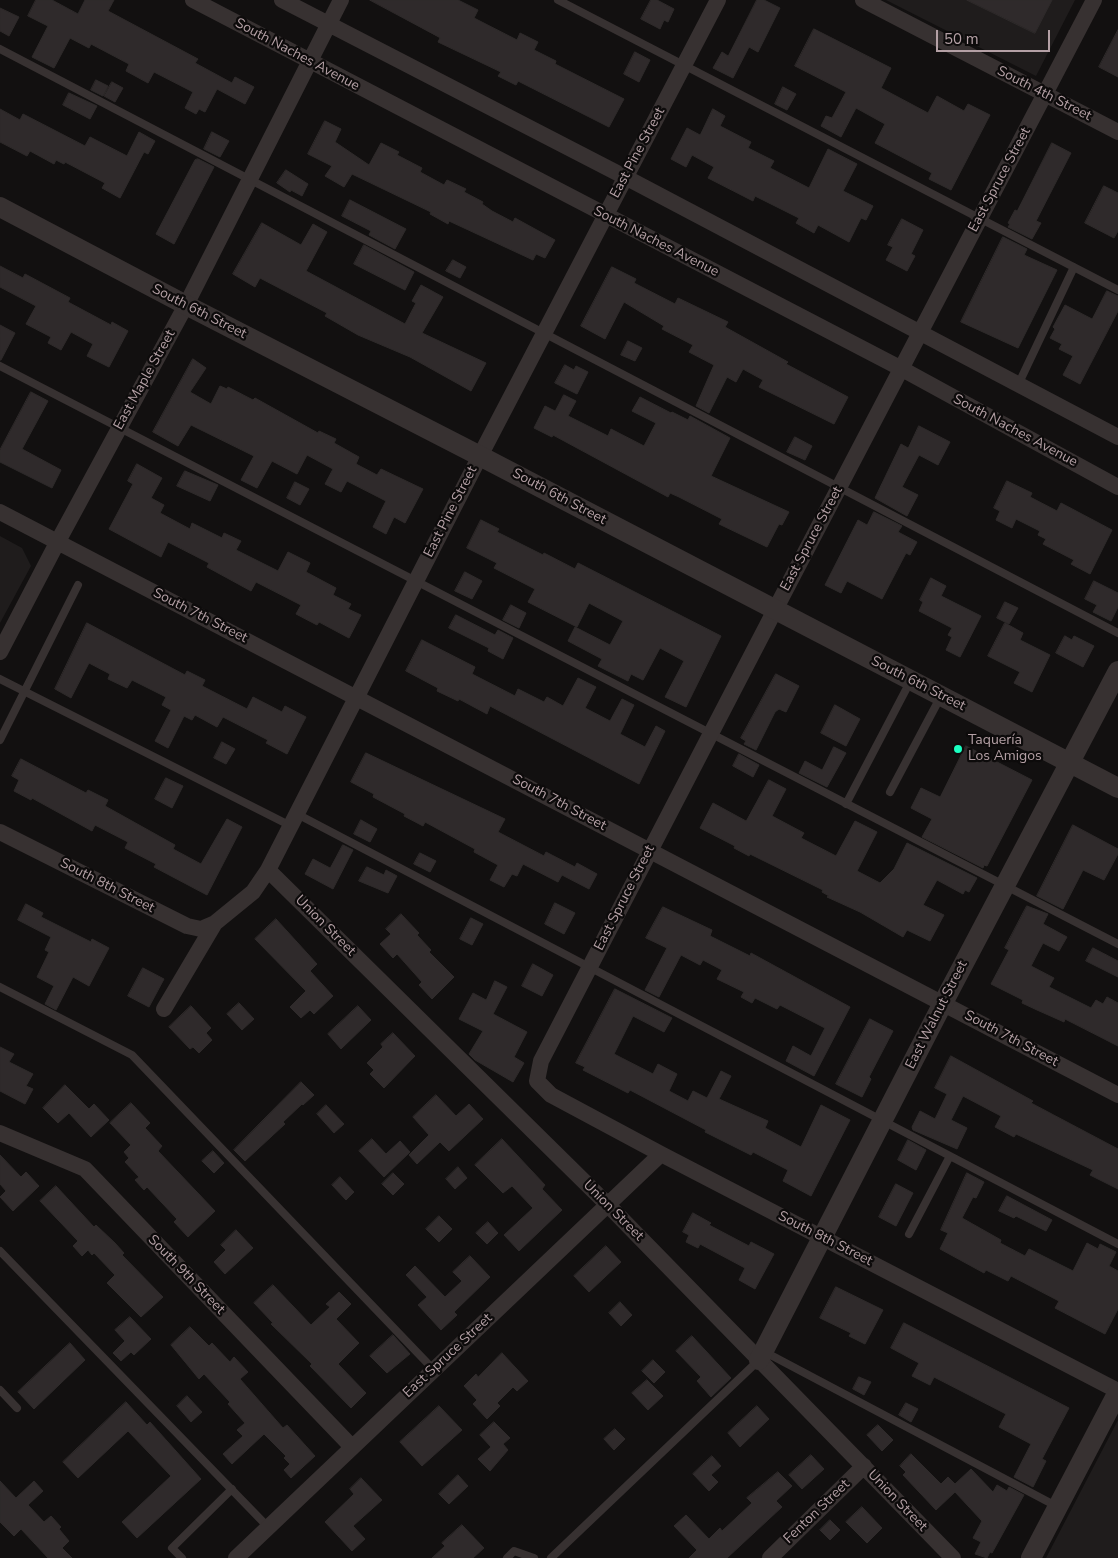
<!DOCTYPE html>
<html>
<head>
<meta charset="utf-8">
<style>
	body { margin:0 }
	#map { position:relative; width:1118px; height:1558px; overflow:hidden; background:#121010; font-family:"Nunito Sans",sans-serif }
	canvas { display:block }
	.scale { position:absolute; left:936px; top:30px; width:114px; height:22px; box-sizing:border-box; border:2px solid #b4a0a5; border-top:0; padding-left:6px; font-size:15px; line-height:18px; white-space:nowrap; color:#b4a0a5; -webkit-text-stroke:4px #0d0b0b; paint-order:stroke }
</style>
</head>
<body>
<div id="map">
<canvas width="1118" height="1558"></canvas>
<div class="scale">50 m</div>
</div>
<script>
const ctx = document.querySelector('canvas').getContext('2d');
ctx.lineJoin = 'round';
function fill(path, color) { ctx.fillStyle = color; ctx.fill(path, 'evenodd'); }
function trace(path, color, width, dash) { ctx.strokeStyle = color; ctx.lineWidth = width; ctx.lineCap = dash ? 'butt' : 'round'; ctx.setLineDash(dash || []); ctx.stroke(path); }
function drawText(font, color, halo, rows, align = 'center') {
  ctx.font = font + ' "Nunito Sans",sans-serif'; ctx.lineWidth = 4.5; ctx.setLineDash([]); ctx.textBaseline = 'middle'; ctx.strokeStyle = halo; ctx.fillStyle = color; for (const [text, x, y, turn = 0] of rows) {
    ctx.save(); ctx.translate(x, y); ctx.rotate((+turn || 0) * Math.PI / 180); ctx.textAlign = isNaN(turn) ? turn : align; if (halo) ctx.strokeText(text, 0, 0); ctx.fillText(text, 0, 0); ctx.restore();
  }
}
fill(new Path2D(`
	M886,0h189l-39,76z
	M0,536l22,12 9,18 -31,57z
	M1118,1420v138h-72z`), '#1f1c1c');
const building = new Path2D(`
	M36,0h16l26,14 7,-14h29l-6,11 90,48 -3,4 37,20 3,-6 19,10 -9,17 -28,-15 -12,23 -6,-3 -3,5 -11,-6 8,-16 -39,-20 -6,11 -22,-12 3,-7 -38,-20 -2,4 -19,-10 -16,30 -22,-11 16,-31 -20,-10z
	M370,0h88l20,10 -4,8 43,22 3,-7 18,9 -4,8 22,11 -1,3 69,35 -15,28 -91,-46 -2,4 -18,-9 3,-4 -63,-30 2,-4z
	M651,0h6l17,9 -6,13 -4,-2 -4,9 -19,-10z
	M757,0h7l16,8 -22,44 -9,-5 -16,31 -20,-10 9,-16 6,4z
	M967,0h85l-17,33z
	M0,8l19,9 -10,19 -9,-5z
	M814,29l77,39 -10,20 47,25 9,-17 27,15 4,-7 22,11 -39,75 -22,-11 3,-6 -57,-30 10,-19 -29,-16 -15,29 -20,-11 5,-10 6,2 14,-26 -51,-26z
	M1118,30v47l-19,-10z
	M635,52l15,8 -11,22 -15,-8z
	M96,80l12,6 -5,10 -12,-6z
	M112,82l11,6 -8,14 -11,-6z
	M783,87l13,7 -9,16 -12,-6z
	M69,93l28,13 -7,13 -27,-14z
	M0,109l20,11 3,-6 62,32 5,-9 37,19 12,-24 16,9 -7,13 -4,-2 -24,46 -18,-10 3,-5 -40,-21 -1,2 -8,-4 -2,4 -24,-13 -3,5 -27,-14z
	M713,109l12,7 -5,10 31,16 -3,6 26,13 -4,7 39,20 19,-39 29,15 -14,27 30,15 -7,14 -5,-2 -12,24 -31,-17 -4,8 -18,-10 3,-5 -44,-22 -2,5 -45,-23 6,-11 -22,-12 -6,12 -15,-8 16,-31 13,7z
	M325,121l16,8 -6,13 34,23 12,-22 18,9 -2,3 25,13 -2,4 24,13 3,-5 19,9 -2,3 19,10 -1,2 10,7 21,11 2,-4 40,22 -10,18 -9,-4 -3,6 -84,-39 -1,3 -18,-10 1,-2 -79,-38 -8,13 -19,-11 7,-10 -24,-12z
	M212,132l17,9 -9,16 -16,-8z
	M1052,143l19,10 -35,68 5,2 -9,16 -24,-12 2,-3 -2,-1 7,-13 2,1z
	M198,159l16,8 -40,77 -18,-10 39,-74z
	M286,170l22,14 -6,12 -11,-6 -1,2 -13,-9z
	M1104,186l14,7v38l-4,7 -29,-15z
	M350,200l56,29 -11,20 -26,-14 2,-4 -29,-15z
	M902,219l21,11 -12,24 4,2 -8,15 -21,-11 7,-13 -5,-2z
	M262,223l39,22 12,-21 14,8 -21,39 99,53 11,-21 -4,-2 9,-16 22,12 -21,36 64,30 -15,28 -61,-34 -52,-22 -33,-19 2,-3 -67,-35 -5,9 -22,-13z
	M1003,237l24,12 -3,6 33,15 -39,78 -57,-26z
	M364,245l50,27 -9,18 -51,-26z
	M453,260l13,7 -6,11 -14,-7z
	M0,266l23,12 2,-4 45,24 -2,4 43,23 1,-3 16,9 -19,36 -22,-11 6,-12 -22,-12 -10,18 -13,-7 3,-6 -25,-13 10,-18 -36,-19z
	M612,267l24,12 -2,4 41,21 3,-6 50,24 -3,5 63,35 -2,2 62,33 -14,27 -75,-37 4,-7 -20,-11 -7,13 -9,-5 -18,36 -13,-7 18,-41 -25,-13 4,-7 -31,-16 2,-3 -40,-24 -19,37 -24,-13z
	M1107,291l11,5v15l-38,73 -17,-9 10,-19 -14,-7 3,-5 -12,-6 5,-9 -2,-2 12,-22 27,14z
	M0,325l15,8 -14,27h-1z
	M628,341l14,7 -7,13 -14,-6z
	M193,359l13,9 -16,24 21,12 9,-18 7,3 1,-2 25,13 2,-2 63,35 1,-2 17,8 -2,4 25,14 -3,7 21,11 4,-6 42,20 -18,34 -11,-6 -8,17 -13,-7 13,-26 -39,-20 -6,11 -16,-8 8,-15 -26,-14 -10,19 -25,-13 -15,27 -16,-8 13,-24 -63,-31 -13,21 -25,-14z
	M565,365l9,5 2,-4 12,6 -11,22 -22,-11z
	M31,392l17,9 -26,48 39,21 -9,18 -52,-26v-12z
	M564,395l12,6 -8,15 40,20 3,-7 33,17 12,-23 -24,-12 8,-14 31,16 1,-1 16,8 2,-4 40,22 -19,38 78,36 -7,13 -3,-1 -12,23 -48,-23 3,-5 -43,-22 -9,-4 -2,4 -115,-62 -1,2 -18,-9 11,-22 10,5z
	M919,426l31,16 -12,23 -19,-10 -17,32 16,8 -11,21 -32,-18 26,-54 7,4z
	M795,437l17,9 -7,14 -18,-8z
	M137,464l25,14 -11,20 13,7 -4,8 30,16 2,-6 30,15 2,-5 17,8 -5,9 42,21 10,-19 22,11 -4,9 30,16 -3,7 18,9 -3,5 13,6 -12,23 -30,-16 -2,3 -21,-11 5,-9 -45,-23 -5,9 -44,-24 2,-4 -41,-21 -7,15 -52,-28 24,-45 -5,-3z
	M185,471l33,14 -8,16 -33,-15z
	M1007,481l25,12 -2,4 27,14 4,-8 51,27 -22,44 -19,-10 3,-4 -31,-16 3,-5 -8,-4 2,-4 -24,-12 -4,9 -16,-8 4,-9 -6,-3z
	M295,482l14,7 -9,16 -13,-7z
	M874,512l28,14 -4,6 19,10 -7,13 -4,-2 -24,46 -35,-18 -6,12 -16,-8 33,-65 9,5z
	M481,520l18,9 -2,3 46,23 1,-2 31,16 3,-6 143,73 -35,71 -21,-10 19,-36 -24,-13 -17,32 -12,-6 -3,7 -30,-15 4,-7 -34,-18 7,-14 35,18 13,-24 -34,-18 -12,24 -49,-25 7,-13 -41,-21 3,-5 -30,-15z
	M465,572l17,9 -10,18 -17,-8z
	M931,578l15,8 -5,10 40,20 -21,41 -14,-7 6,-13 -4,-2 4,-7 -33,-17 4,-9 -3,-2z
	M1094,581l24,12v14l-7,14 -18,-9 4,-7 -12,-6z
	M1005,602l13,6 -9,16 -12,-6z
	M511,605l15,8 -7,15 -16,-8z
	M456,615l39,20 3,-5 15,8 -10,21 -15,-8 1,-3 -40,-20z
	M87,623l98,52 2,-4 18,9 -3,6 45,23 6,-12 29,15 3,-6 21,11 -19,37 -21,-11 2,-3 -45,-23 -6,10 -22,-12 -3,5 -8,-4 -16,32 -13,-7 16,-31 -9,-5 4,-8 -34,-17 -5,8 -19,-9 2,-5 -21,-11 -18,35 -16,-9z
	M1005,623l18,10 -3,7 30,15 -18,37 -18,-9 6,-11 -32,-16z
	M1065,636l7,4 2,-4 20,10 -11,21 -27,-14z
	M422,640l53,27 -3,7 43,22 3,-7 26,13 3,-5 16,9 15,-28 18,9 -11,21 25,13 12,-22 12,6 -14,29 25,13 11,-21 9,5 -26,53 -149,-78 -3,8 -28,-15 -1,2 -21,-10 1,-3 -32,-17z
	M776,674l23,12 -13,26 -7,-3 -4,3 -19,38 -12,-6 2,-3 -5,-3z
	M835,705l25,14 -14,27 -25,-13z
	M222,742l13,7 -9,15 -12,-6z
	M966,746l66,34 -45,86 -3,-1 -1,3 -61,-31 10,-18 -21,-11 10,-20 19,9z
	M834,747l12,6 -19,34 -28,-14 6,-12 17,9z
	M366,753l139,66 -7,13 46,24 2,-4 29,15 2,-4 20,11 -8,15 -27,-14 -4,7 -35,-18 -6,12 -5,-2 -8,13 -14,-7 8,-15 -24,-13 1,-3 -50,-27 -2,4 -19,-10 1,-2 -32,-17 1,-3 -23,-12z
	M739,754l20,11 -6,12 -20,-11z
	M21,759l65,34 2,-3 20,10 -3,6 70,39 -2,4 28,15 26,-45 15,8 -35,68 -53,-28 2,-3 -31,-16 3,-6 -33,-17 -3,6 -60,-33 -1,2 -17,-9 5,-11 -7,-4z
	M166,778l17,8 -11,22 -17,-9z
	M769,780l17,9 -14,27 32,17 -3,5 35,18 19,-35 22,11 -20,39 23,12 14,-14 13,-26 70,35 -8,14 -4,-2 -2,4 -26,-14 -14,25 21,10 -14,26 -23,-11 -4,7 -43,-25 -33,-15 2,-1 -7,-4 1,-2 -73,-36 -1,2 -15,-8 1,-2 -35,-18 13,-25 33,18z
	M361,820l16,9 -7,13 -16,-8z
	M1073,825l45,24v5l-14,26 -21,-10 -20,39 -26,-13z
	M343,845l10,5 -20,39 -28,-15 8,-15 17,9z
	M420,853l16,8 -6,11 -16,-8z
	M367,867l17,8 2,-5 11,6 -9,17 -29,-12z
	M555,903l20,10 -11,21 -19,-10z
	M26,904l17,9 -2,4 50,25 1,-3 17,9 -20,38 -16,-9 -17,33 -11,-6 9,-18 -17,-9 12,-25 -4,-2 6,-13 -33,-17z
	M1027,906l21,8 -5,10 24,13 -8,14 -16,-8 -12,23 23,12 -5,9 42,21 5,-8 7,4 4,-7 11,6v43l-53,-27 -1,3 -27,-12 -15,-7 1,-3 -32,-16 18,-34 -4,-2z
	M663,907l49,23 -2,6 40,20 1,-3 99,54 -36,69 -28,-15 7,-15 18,10 14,-28 -45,-23 -3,4 -22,-11 -3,5 -11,-6 3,-5 -27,-13 5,-9 -19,-10 -3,5 -19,-10 -22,42 -14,-7 22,-42 -21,-10z
	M401,914l18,19 -2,2 14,15 -2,2 25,25 -22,22 -13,-14 3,-3 -25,-28 -4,4 -13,-14 11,-10 -5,-5z
	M471,918l12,6 -11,21 -12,-6z
	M276,919l41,45 -7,7 23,25 -19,18 -4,-4 -9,8 -11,-11 16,-16 -51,-52z
	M1093,948l25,13v16l-32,-16z
	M533,964l20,11 -11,21 -20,-10z
	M143,968l21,11 -15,28 -21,-11z
	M495,981l12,6 -14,27 34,18 -13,25 10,6 -11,19 -38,-22 -6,-6 14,-23 -24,-12 14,-26 13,7z
	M615,989l57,29 -8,14 -31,-16 -19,38 39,20 5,-10 19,10 -8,17 19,10 5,-10 14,7 14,-27 10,5 -12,23 49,22 -3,7 36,19 20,-42 29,15 -39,76 -28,-15 5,-11 -35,-18 -2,3 -46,-23 1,-2 -76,-40 -2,3 -45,-23 2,-3 -9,-4z
	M239,1003l15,16 -12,11 -15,-16z
	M191,1006l20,22 -5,5 6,7 -13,13 -6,-6 -3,2 -21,-22z
	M358,1006l13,14 -30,29 -13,-15z
	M870,1019l23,12 -24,46 2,2 -9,18 -26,-13z
	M393,1033l22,23 -31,32 -14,-14 4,-4 -7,-7 16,-16 -2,-3z
	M0,1047l14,7 -5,8 24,12 -7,12 7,3 -8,15 -25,-13z
	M951,1056l82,45 -2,2 87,46v40l-28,-14 3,-5 -77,-36 -2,3 -19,-10 6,-11 -38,-20 -12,24 16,8 -10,21 -44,-19 -1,-3 8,-16 15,8 12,-25 -12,-6z
	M301,1082l13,13 -11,10 -1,-1 -19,18 2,2 -40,37 -11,-11z
	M65,1085l24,24 5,-5 15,16 -18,17 -22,-24 -11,10 -15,-15z
	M436,1095l20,21 13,-12 14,15 -34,32 -9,-9 -23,22 -8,-9 20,-20 -16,-18z
	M131,1103l19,20 -5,5 17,18 -4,5 57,60 -27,26 -14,-15 3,-3 -30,-32 -3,3 -9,-10 4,-3 -14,-15 4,-4 -5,-6 7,-7 -21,-22z
	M326,1105l18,19 -10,9 -17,-19z
	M372,1139l14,15 14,-13 10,11 -26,25 -25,-26z
	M502,1139l43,46 -3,4 20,21 -43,41 -15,-16 29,-27 -21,-22 -9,7 -28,-28z
	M908,1140l18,10 -10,20 -18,-10z
	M213,1151l11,12 -10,10 -12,-12z
	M0,1155l21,22 5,-5 13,14 -26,25 -13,-14 6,-6 -6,-7z
	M458,1167l9,11 -12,11 -9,-10z
	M393,1173l11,11 -11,11 -11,-11z
	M967,1173l17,9 -8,16 -3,-1 -11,21 39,22 -1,3 25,13 4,-7 44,22 14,-28 11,6 2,-5 16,8 -7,14 9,5v38l-13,25 -50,-26 4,-7 -48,-25 -3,5 -22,-11 -2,3 -44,-24 8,-16 -7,-3z
	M340,1177l14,15 -8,8 -14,-15z
	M896,1184l17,9 -17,33 -17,-9z
	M56,1186l38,41 2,-2 19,18 9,10 -2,2 41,42 -22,20 -34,-34 8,-8 -21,-22 -2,2 -4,-5 -6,6 -9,-10 5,-5 -38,-40z
	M1007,1196l45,24 -6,11 -30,-15 -2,2 -15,-7z
	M693,1213l18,10 -2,2 40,21 2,-4 23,12 -19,35 -16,-9 6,-12 -45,-24 -2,4 -12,-6 3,-7 -6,-3z
	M439,1216l13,13 -13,13 -13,-13z
	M488,1222l10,11 -11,11 -11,-11z
	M236,1230l17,18 -28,26 -11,-12 12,-12 -5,-5z
	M606,1246l15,16 -32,30 -15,-16z
	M470,1256l20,21 -36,35 3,3 -16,15 -23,-25 9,-8 -21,-22 9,-9 30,31 17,-16 -9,-9z
	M273,1285l38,40 19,-18 -4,-3 13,-12 12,12 -15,15 23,24 -21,21 28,29 -15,15 -41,-42 2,-2 -41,-40 2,-1 -19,-20z
	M836,1287l47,23 -18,34 -16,-8 2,-3 -31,-15z
	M620,1302l12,13 -11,11 -12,-13z
	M130,1317l21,22 -17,16 -3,-3 -10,9 -8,-8 12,-12 -10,-11z
	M904,1323l165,85 -27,51 4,2 -13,26 -19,-10 17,-33 -32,-17 7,-13 -72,-37 -4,8 -18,-9 7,-13 -28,-15z
	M190,1327l19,19 3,-3 18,19 4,-5 14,15 -8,7 43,49 4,-3 28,31 -24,22 -7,-8 6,-6 -6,-6 2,-2 -22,-22 -32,30 -9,-10 20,-18 -6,-6 8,-7 -17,-19 2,-2 -26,-28 -5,5 -28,-34z
	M393,1335l17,19 -23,19 -17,-17z
	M692,1336l39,42 -20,19 -14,-16 4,-4 -25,-26z
	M70,1343l15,17 -51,49 -16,-17z
	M502,1353l26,28 -11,10 -4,-4 -16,16 3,3 -13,13 -14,-15 4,-4 -13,-14 12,-12 2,3z
	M653,1360l12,12 -11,11 -12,-12z
	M859,1377l12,5 -7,13 -11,-6z
	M647,1380l16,16 -15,14 -16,-17z
	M187,1396l15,16 -11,10 -14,-16z
	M126,1402l21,23 3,-3 51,57 -64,59 -15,-16 49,-46 -43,-45 -50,47 -15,-16z
	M906,1403l12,6 -7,13 -12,-7z
	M439,1406l23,24 -40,36 -22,-24z
	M757,1406l12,13 -29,28 -12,-14z
	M494,1422l16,16 -7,6 5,6 -18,21 -12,-12 13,-12 -11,-12z
	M878,1425l15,15 -11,11 -15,-16z
	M615,1429l10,10 -11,11 -10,-11z
	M911,1454l30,30 7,-7 7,7 16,-15 22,23 4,-7 10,6 2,-4 15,8 -32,58 -2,-1 -3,6 -12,-4 6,-12 -8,-4 9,-17 -27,-29 -19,18 -33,-35 3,-3 -6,-6z
	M811,1455l13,14 -22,20 -13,-14z
	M712,1456l9,10 -10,9 7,7 -9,9 -16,-17z
	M778,1472l14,14 -16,15 6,6 -55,51h-38l8,-8 -23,-24 12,-11 23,24 11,-11 2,3 30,-28 -5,-5z
	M458,1475l10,11 -19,18 -10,-10z
	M361,1478l21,22 -29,26 12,13 -13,12 -27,-29 29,-28 -4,-5z
	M0,1481l16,17 18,-17 9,10 -15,14 16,17 7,-6 10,11 -2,2 10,12 -7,7 10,10h-24l-27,-29 -7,7 -14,-14z
	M862,1507l20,21 -15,15 -21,-21z
	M830,1520l10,10 -10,10 -10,-10z
	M462,1525l22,23 -11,10h-41l13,-12 -3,-3z`);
fill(building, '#2f2a2b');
trace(building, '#2e2a2a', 1);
trace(new Path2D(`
	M558,0l560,290
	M0,49l1118,584
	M0,366l1118,578
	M1018,385l56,-118
	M0,679l291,147
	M0,740l78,-155
	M890,792l51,-96
	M846,804l65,-124
	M297,814l821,430
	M0,987l132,68 302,315
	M909,1234l41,-78
	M0,1251l268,276
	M763,1351l295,156
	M0,1390l17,18
	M182,1558l-10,-10 60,-59
	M507,1558l7,-7 20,7
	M551,1558l208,-198`), '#373131', 8);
trace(new Path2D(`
	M193,0l709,369 216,118
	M282,0l343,177 493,260
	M863,0l255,132
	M1094,0l-319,610 -234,451 -4,20 14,14 110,59 457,237
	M0,512l1118,583
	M0,652l57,-109 129,-238 155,-305
	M0,832l187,94 14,3 14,-6
	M268,870l340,335 345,353
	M164,1009l51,-86 38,-31 15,-22 212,-414 238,-456
	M0,1133l85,36 267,278
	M236,1558l425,-404
	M770,1558l94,-92`), '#373131', 16);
trace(new Path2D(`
	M0,207l186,98 294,151 638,332
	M759,1360l184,-357 175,-332
	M1031,1558l87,-166`), '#373131', 20);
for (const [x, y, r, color] of [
	[958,749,5,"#1bffc1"]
]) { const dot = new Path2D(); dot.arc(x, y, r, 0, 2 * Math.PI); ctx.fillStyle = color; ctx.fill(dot); trace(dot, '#0d0b0b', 2); }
drawText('14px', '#b4a0a5', '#0d0b0b', [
	["South Naches Avenue",297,55,28],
	["South 4th Street",1044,94,27],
	["East Pine Street",638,153,-62],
	["East Spruce Street",1000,180,-62],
	["South Naches Avenue",656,242,27],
	["South 6th Street",199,312,27],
	["East Maple Street",145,380,-61],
	["South Naches Avenue",1015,431,28],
	["South 6th Street",559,497,28],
	["East Pine Street",451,512,-63],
	["East Spruce Street",812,539,-62],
	["South 7th Street",200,616,27],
	["South 6th Street",918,684,27],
	["South 7th Street",559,803,28],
	["South 8th Street",107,886,27],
	["East Spruce Street",625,898,-63],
	["Union Street",325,926,45],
	["East Walnut Street",937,1015,-63],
	["South 7th Street",1011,1039,28],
	["Union Street",613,1211,45],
	["South 8th Street",825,1239,27],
	["South 9th Street",186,1275,46],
	["East Spruce Street",448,1356,-43],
	["Union Street",897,1501,46],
	["Fenton Street",817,1512,-44]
]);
drawText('14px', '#b4a0a5', '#0d0b0b', [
	["Taquería",968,741],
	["Los Amigos",968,757]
], 'left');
</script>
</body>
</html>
